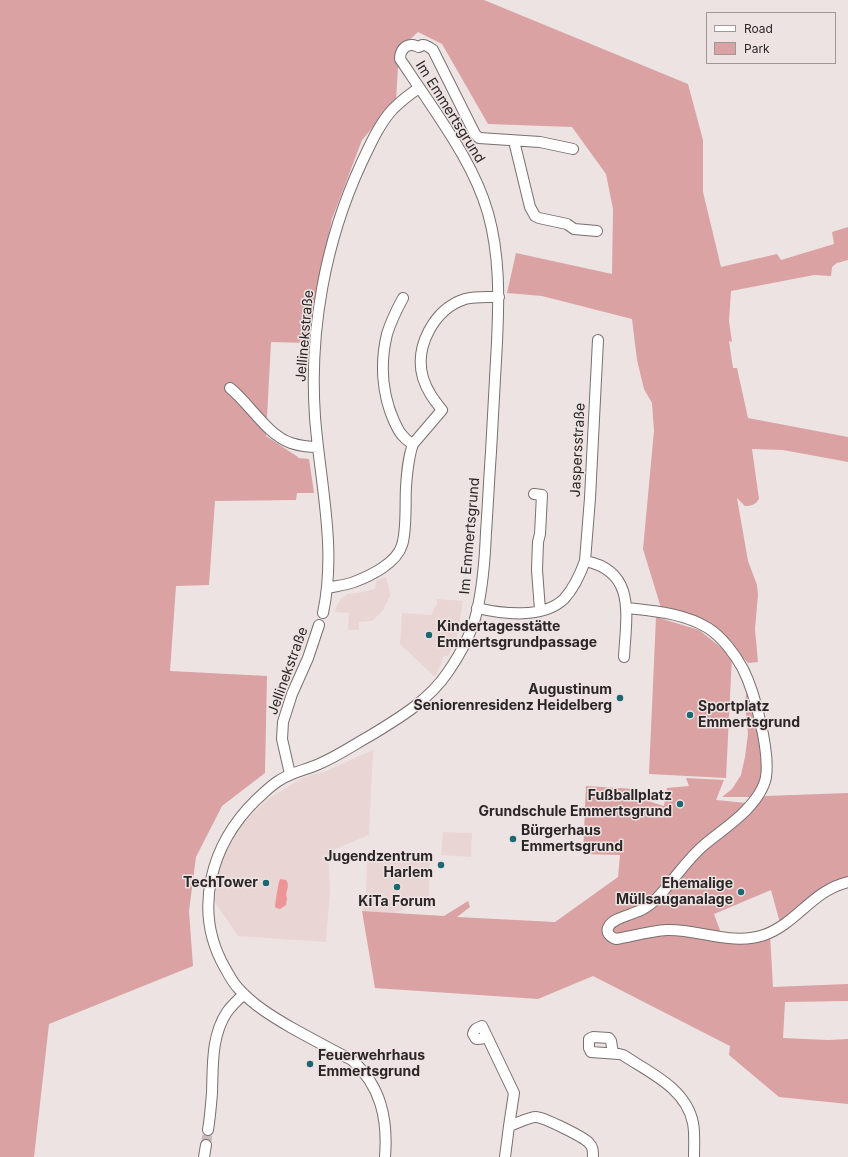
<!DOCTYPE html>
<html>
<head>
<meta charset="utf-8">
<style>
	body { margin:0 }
	#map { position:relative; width:848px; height:1157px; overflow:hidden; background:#eee3e3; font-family:Inter,sans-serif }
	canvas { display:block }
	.legend { position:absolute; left:706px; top:12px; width:130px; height:52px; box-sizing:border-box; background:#eee3e3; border:1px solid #a09797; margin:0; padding:5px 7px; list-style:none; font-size:12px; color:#2a2625 }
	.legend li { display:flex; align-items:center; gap:8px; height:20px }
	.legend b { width:20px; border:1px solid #a09797 }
</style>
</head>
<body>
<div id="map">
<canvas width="848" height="1157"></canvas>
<ul class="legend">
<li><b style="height:5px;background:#fff"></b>Road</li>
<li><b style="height:11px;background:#daa2a2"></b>Park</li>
</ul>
</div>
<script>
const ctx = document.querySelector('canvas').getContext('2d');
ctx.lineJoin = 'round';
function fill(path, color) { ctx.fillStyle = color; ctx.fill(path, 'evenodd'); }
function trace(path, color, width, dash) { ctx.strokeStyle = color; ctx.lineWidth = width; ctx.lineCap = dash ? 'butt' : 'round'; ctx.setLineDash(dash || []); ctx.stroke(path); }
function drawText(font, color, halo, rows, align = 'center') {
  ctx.font = font + ' Inter,sans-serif'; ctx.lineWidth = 3; ctx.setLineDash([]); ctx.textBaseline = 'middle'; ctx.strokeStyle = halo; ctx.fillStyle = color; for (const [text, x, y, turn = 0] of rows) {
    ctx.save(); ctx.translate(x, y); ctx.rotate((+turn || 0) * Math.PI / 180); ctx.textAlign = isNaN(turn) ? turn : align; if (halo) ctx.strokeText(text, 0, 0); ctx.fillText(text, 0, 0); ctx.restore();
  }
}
fill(new Path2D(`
	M386,577l3,12 1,7 -7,14 -11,11 -13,1v8h-11l1,-17 -14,-1 1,-4 4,-8 7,-6 11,-1 17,-4 1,-7 1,-2z
	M437,599l26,2 -5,30 -2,8 -8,18 -3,-2 -4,6 1,2 -3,5 -4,9 -35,-33 2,-31 30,2 1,-5 4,-6z
	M373,750l-4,85 -41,17 2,39 -4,51 -88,-6 -23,-34 3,-34 17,-34 13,-16 20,-19 36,-22 20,-5z
	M443,832l29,1 -1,24 -30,-2z
	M371,851l59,3 -1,42 -33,17 -34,-2 4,-16 1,-35z`), '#e9d5d4');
fill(new Path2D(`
	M0,0h484l204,84 15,56v52l18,75 56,-13 4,6 53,-16 -2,-12 16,-5v33l-11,3 -5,4 -1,9 -17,-1 -83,16 -2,30 3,21 -3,-1 4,27h4l11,50 100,19v25l-65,-12 -31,-1 7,50c-4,6 -7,7 -14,7l-8,-8 11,63 9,24 1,10 -3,34 3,33 -10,1 -39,-40 -48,-15 -18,-59 11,-118 -2,-28 -8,-14 -7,-29 -5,-41 -90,-23 -35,-3 9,-40 96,21 1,-65 -7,-35 -34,-47 -84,-3 -46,-80 -24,-12 -19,18 -3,50 -34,40 -30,79 -25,124 -36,-1 -5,94 32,21v1l11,1 5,34h-17l-1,7 -81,1 -6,84 -33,1 -6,85 97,5 -2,97 -43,33 -26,51 -7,54 4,55 -144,58 -15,133h-34z
	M656,617l43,13 33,26 -6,122 -77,-4z
	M747,686l12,42 2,25 1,24 -4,12 -7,8h-29l10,-8 9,-14 4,-18 3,-23 -3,-29z
	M686,778l38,2 -8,20 31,3 19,-7 82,-3v86l-17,5 -24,14 -27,25 -9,-33 -57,24 7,19v6l49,-4 3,52 75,-3v17l-63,1 -2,36 45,2 20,-1v65l-69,-7 -50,-42 1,-9 -137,-70 -55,23 -163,-11 -13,-77 82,5 24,-15 2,6 -13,10 98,5 63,-45 2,-22 -37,-1 3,-68 49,3 16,13 13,4 3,-18 22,-2z`), '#daa2a2');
fill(new Path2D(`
	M280,879l6,1c5,6 -2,13 1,18l-1,7 -6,4 -4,-1 -1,-2c1,-7 3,-22 5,-27z`), '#ec9496');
trace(new Path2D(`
	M206,1145l2,-15`), '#c7bdbd', 10, [10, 5]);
const minor = new Path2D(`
	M514,141l16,66 5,9 4,2 28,6 7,5 23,2
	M598,340l-8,158 -5,63c52,10 41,56 39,96
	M230,388c19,15 37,47 61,55 9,3 18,4 27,4
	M413,444l29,-34c-8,-10 -15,-19 -19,-32 -9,-31 11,-69 42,-79 11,-3 22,-2 34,-2
	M534,494l8,1 -2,39 -2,8 -1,28 3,40
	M327,588c9,-2 19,-3 27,-6 16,-6 43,-19 48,-37 5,-15 3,-42 4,-58 1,-15 2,-29 7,-43 -3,-2 -7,-4 -9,-7 -5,-4 -7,-10 -10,-16 -12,-27 -14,-58 -7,-87 4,-13 10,-25 16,-36
	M477,608c26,6 66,11 87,-9 10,-11 16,-24 21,-38
	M627,608c27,3 57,5 81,20 14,9 27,26 35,41 12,24 27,82 23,108 -1,6 -4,12 -7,17 -14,22 -36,35 -55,51 -13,11 -23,25 -34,38 -7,8 -12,16 -21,22 -4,3 -9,6 -13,7 -8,4 -22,6 -27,14 -4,6 1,11 7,13 17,-3 34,-8 51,-9 32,-1 65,16 97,5 32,-11 49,-45 84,-53
	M323,613c14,-65 -3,-130 -8,-196 -6,-86 10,-175 46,-253 9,-19 18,-40 32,-55 8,-8 17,-15 26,-21
	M290,774l-8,-35 1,-17 9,-28 16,-36 11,-33
	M486,1035c-2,4 -5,4 -10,4l-3,-5c1,-5 4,-6 9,-8l32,67 -5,33
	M613,1053l-2,-12 -2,-3 -16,-1 -4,2v9l2,4 28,2 4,1c27,18 63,33 70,68 2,11 1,23 1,34
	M208,1130c2,-12 3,-25 4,-37 1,-27 -1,-57 15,-81 5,-7 11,-12 17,-18
	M204,1157l2,-12
	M385,1157c3,-38 -4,-71 -33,-97 -20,-10 -40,-21 -60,-32 -19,-11 -39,-23 -54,-40 -5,-5 -9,-13 -13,-20 -33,-58 -14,-124 31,-168 8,-7 15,-15 24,-20 12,-8 26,-10 39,-16 19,-8 36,-20 54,-30 28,-17 56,-34 75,-62 13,-19 24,-39 29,-61 6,-26 8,-53 9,-79 2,-27 3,-53 5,-80 2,-37 4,-74 6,-110 2,-44 3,-86 -9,-129 -13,-45 -41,-84 -67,-123 -7,-10 -14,-21 -21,-31 0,-7 4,-15 13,-14 2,0 4,2 6,2 1,0 2,-1 3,-2 4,-1 8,3 11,5l42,84 4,4 61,4 33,7
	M505,1157l4,-31c7,-2 20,-9 27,-9 7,0 48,20 53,26 4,4 4,8 4,14`);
trace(minor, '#796f6f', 12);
trace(minor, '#fff', 10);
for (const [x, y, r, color] of [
	[429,635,4,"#1c6870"],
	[620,698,4,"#1c6870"],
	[690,715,4,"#1c6870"],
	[680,804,4,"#1c6870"],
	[513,839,4,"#1c6870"],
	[441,865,4,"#1c6870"],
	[266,883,4,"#1c6870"],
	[397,887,4,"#1c6870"],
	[741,892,4,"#1c6870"],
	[310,1064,4,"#1c6870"]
]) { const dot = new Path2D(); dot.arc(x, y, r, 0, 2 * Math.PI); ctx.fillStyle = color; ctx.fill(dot); trace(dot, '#eee3e3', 1.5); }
drawText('14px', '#2a2625', '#eee3e3', [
	["Im Emmertsgrund",450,112,58],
	["Jellinekstraße",305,336,-85],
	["Jaspersstraße",578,450,-87],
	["Im Emmertsgrund",470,536,-85],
	["Jellinekstraße",288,671,-70]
]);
drawText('bold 14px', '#2a2625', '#eee3e3', [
	["Kindertagesstätte",437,627,"left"],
	["Emmertsgrundpassage",437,643,"left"],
	["Augustinum",612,690],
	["Seniorenresidenz Heidelberg",612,706],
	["Sportplatz",698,707,"left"],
	["Emmertsgrund",698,723,"left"],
	["Fußballplatz",672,796],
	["Grundschule Emmertsgrund",672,812],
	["Bürgerhaus",521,831,"left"],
	["Emmertsgrund",521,847,"left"],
	["Jugendzentrum",433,857],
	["Harlem",433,873],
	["TechTower",258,883],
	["Ehemalige",733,884],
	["Müllsauganalage",733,900],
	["KiTa Forum",397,902,"center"],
	["Feuerwehrhaus",318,1056,"left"],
	["Emmertsgrund",318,1072,"left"]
], 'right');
</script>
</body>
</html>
